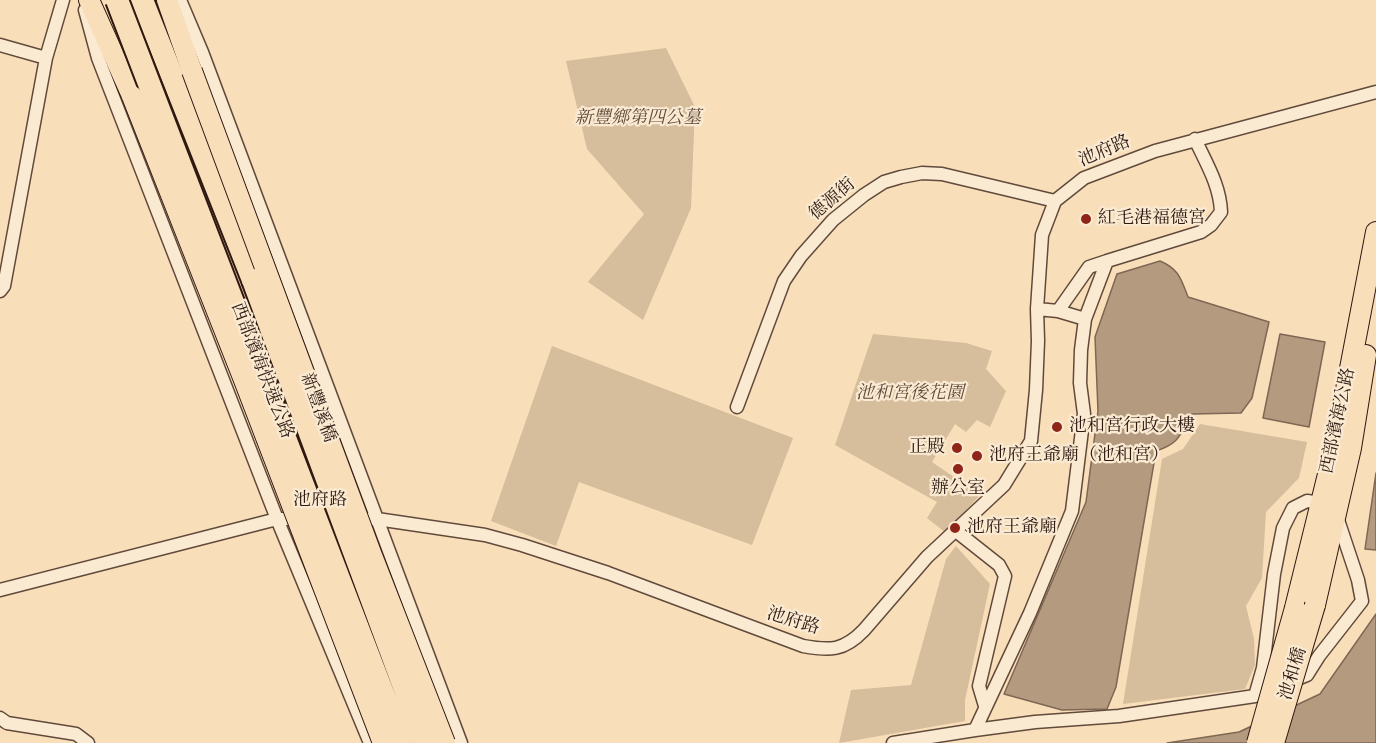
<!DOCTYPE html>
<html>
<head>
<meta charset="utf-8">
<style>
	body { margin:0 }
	canvas { display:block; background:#f8deb9 }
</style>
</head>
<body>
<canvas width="1376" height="743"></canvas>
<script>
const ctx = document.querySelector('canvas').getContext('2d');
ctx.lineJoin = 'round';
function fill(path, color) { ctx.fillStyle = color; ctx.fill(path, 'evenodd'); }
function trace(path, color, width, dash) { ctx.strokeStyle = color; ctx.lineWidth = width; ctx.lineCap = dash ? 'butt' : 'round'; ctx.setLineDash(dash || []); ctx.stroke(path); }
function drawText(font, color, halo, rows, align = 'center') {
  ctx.font = font + ' "IM FELL English","Noto Serif TC",serif'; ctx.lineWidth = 4.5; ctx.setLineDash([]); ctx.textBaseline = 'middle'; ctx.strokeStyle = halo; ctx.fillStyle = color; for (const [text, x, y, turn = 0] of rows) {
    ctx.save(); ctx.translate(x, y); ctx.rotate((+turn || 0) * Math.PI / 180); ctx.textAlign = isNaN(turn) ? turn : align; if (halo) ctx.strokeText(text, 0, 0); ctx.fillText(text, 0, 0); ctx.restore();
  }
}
fill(new Path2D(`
	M666,48l29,59 -4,101 -48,112 -55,-38 56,-68 -57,-65 -21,-88z
	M873,334l93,9 26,8 -6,18 20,22 -16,36 -13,-7 -11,12 -11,-8 -23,38 48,33 -34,38 -19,-15 10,-16 -102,-57z
	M552,346l241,92 -41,107 -173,-63 -23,64 -65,-25z
	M1200,424l107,18 -8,36 -33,34 -4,66 -16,28 8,33 1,26 -10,24 -122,15 39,-245 21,-10z
	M956,546l34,38 -25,116v21l-126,22 12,-53 60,-5 35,-126z`), '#d6bd9c');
const water = new Path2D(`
	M1160,261c19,8 21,18 28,36l81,25 -17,76 -11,15 -49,1c-12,21 -12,29 -36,37l-40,236 -9,22 -45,1 -58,-16 82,-192 12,-91 -3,-74 22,-63z
	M1280,334l45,8 -16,85 -46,-9z
	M1376,473v77l-11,-1z
	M1376,614v129h-209l72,-11 81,-38z`);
fill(water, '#b49b80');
trace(water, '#7f6754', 1.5);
const street = new Path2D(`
	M180,0l22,52 259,691
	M85,10l13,48 179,461 93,224
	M0,45l46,13
	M0,291l4,-5 42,-228 17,-58
	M1037,309l21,2 27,8
	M1058,311l31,-44 18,-6
	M737,407l47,-126 17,-25 32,-36 31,-25 20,-13 17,-5 21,-4 20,1 113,27
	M353,519h24l108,16 37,10 86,28 195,73c27,5 41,5 61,-16l63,-73 77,-72 27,-44 5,-51 2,-49 -1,-32 5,-74 13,-34 29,-23 71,-27 221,-59
	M956,531l43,34 6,11 -26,110 6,20
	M0,590l277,-71h26
	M1255,696l8,-28 11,-94 9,-46 10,-20 14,-7 14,2
	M0,718l7,5 69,11 12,9
	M975,730l60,-8 84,-6 136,-20 52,-21 12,-19 43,-55 -4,-21 -21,-63
	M893,743l82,-13 55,-117 42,-102 12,-97 -4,-31 1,-33 4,-31 22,-58 94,-29 10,-7 10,-13c-1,-27 -15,-49 -26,-73`);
const primary = new Path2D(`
	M89,0l43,96
	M167,0l25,71
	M1315,605l36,-157 15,-93
	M1295,608l41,-166 40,-210`);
const highway = new Path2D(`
	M142,0l111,280`);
trace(street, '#614a3b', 15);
trace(primary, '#2f1911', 22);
trace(highway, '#2f1911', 26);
trace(street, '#faead2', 12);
trace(primary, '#f8deb9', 20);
trace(highway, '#f8deb9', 22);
const primaryBridge = new Path2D(`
	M192,71l179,482 74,190
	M132,96l112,284 139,363
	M1257,743l38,-135
	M1274,743l41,-138`);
const highwayBridge = new Path2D(`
	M117,0l285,743
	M253,280l172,463`);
trace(primaryBridge, '#2f1911', 22, []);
trace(highwayBridge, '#2f1911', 26, []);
trace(primaryBridge, '#f8deb9', 20);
trace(highwayBridge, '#f8deb9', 22);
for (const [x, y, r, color] of [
	[1086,219,6,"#8f2418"],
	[1057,427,6,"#8f2418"],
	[957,448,6,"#8f2418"],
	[977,456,6,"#8f2418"],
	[958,469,6,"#8f2418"],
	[955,528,6,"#8f2418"]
]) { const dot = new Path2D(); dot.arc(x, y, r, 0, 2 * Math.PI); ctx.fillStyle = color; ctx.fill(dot); trace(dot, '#faead2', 2); }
drawText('italic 18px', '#614a3b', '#faead2', [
	["新豐鄉第四公墓",638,119],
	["池和宮後花園",910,394]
]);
drawText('18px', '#2f1911', '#faead2', [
	["池府路",1105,152,-23],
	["德源街",833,200,-41],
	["西部濱海快速公路",261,371,69],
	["新豐溪橋",317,408,70],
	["西部濱海公路",1339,421,-78],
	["池府路",320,501],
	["池府路",793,622,17],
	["池和橋",1294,674,-73]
]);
drawText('18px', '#2f1911', '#faead2', [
	["紅毛港福德宮",1098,219],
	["池和宮行政大樓",1069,427],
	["正殿",945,448,"right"],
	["池府王爺廟（池和宮）",989,456],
	["辦公室",958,489,"center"],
	["池府王爺廟",967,528]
], 'left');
</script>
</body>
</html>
